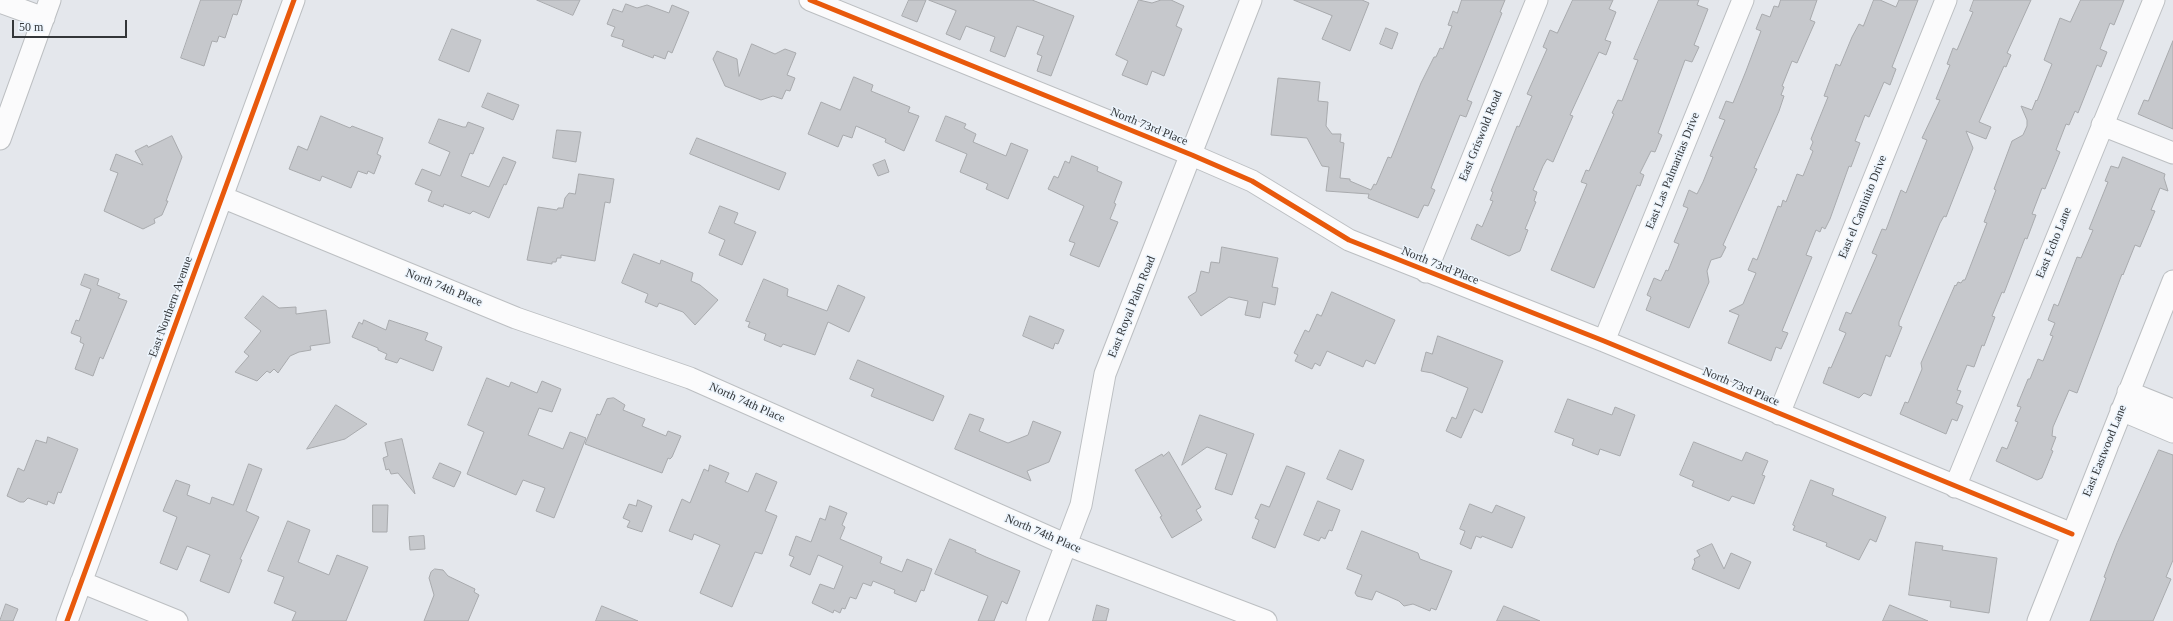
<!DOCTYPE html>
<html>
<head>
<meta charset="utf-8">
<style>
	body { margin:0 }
	#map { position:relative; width:2173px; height:621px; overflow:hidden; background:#e4e7ec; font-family:Georgia,serif }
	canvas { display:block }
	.scale { position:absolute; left:12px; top:20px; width:115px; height:18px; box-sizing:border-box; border:2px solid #333639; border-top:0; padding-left:5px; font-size:12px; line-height:14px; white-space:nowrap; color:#333639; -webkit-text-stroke:3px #edf5fd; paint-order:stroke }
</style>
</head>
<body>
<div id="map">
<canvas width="2173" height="621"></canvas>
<div class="scale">50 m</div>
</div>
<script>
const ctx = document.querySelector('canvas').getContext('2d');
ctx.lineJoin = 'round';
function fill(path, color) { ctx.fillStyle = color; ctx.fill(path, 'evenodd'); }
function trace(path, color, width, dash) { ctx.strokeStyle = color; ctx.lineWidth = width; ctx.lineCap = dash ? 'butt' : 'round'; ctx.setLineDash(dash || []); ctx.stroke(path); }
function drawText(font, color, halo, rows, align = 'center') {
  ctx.font = font + ' Georgia,serif'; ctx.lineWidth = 3; ctx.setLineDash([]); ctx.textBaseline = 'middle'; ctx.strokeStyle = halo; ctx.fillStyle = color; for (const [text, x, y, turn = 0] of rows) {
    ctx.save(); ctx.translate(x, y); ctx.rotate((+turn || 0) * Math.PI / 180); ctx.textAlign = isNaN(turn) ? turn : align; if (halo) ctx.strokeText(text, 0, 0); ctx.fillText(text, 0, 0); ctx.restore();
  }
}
const building = new Path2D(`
	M201,0h41l-5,15 -4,-1 -8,24 -6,-2 -2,6 -5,-1 -8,25 -23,-8z
	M537,0h43l-7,15z
	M909,0h17l-9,22 -15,-6z
	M929,0h103l42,16 -23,60 -14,-5 5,-15 -5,-2 7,-18 -27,-10 -12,31 -15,-6 5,-14 -29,-11 -6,14 -14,-6 10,-23z
	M1139,0l13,3 9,-3h10l13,6 -8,20 6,3 -18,47 -12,-5 -5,14 -25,-10 6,-14 -12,-6z
	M1294,0h68l7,3 -19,48 -28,-12 10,-23z
	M1462,0h43l-5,12 2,1 -35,87 5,2 -6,15 -6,-2 -29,73 4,2 -7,16 -4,-1 -6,13 -50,-20 1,-4 -43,-3 3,-24 -7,-1 -15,-28 -36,-3 7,-57 42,4 -2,19 10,1 -2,24 6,8h9l-1,8 4,1 -4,35 10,1v2l21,9 3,-6 2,1 12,-28 3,1 30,-75 13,-26h2l4,-9 3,1 9,-23 -4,-1 5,-14 4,2z
	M1573,0h40l-4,9 7,3 -11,28 6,2 -5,13 -7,-3 -29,63 3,1 -20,46 -6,-3 -4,7 -10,24 4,2 -3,9 2,1 -11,27 3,1 -8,21 -11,5 -38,-17 6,-15 5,3 11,-26 -3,-1 3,-8 -2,-1 26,-65 2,1 13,-31 -5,-2 20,-45 -4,-2 7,-17 7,3z
	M1659,0h40l-2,5 11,4 -14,36 5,2 -7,15 -7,-2 -27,73 4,2 -7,17 -4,-1 -11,22 4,2 -4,11 -3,-1 -43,103 -43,-18 36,-86 -6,-2 5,-12 3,1 25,-57 -2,-1 6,-13 4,1 16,-41 -4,-1z
	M1781,0h36l-7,20 5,2 -18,41 -5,-2 -10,25 2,1 -3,8 3,1 -5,15 -25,57 3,1 -34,76 3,2 -5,10 -10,3 -4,11 2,11 -20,46 -43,-18 5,-13 -4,-2 7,-17 7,3 5,-11 2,1 11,-27 -5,-2 14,-34 -5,-2 6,-16 8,4 6,-12 10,-25 -3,-1 15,-36 -6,-2 7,-17 7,2 13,-32 15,-40 -5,-2 6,-15 8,3 4,-11 4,1z
	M1874,0h6l16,7 3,-7h19l-26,67 4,2 -6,16 -6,-3 -15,35 -4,-2 -10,26 5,2 -9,24 -2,-1 -19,53 -5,10 -3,-2 -2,5 -4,-2 -10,25 6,2 -30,74 6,2 -7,16 -5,-2 -5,14 -43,-18 11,-28 -10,-4 14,-7 13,-31 -8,-3 5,-12 4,2 21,-54 3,1 2,-7 3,2 11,-28 6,2 10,-25 -3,-2 3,-7 -2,-3 17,-42 -4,-1 12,-32 4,2 12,-29 7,-13 4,2z
	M1974,0h57l-24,53 4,2 -5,12 -2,-1 -25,56 12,5 -5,12 -20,-8 7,17 -27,69 -2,-1 -4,7 -41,99v4l3,1 -12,30 -4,-2 -15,41 -7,-3 -5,5 -36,-15 6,-16 2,1 15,-35 -7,-3 7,-18 5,2 26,-59 -5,-2 10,-24 4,1 15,-40 5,3 21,-53 -5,-2 18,-38 -4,-1 14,-34 -3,-1 6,-16 4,2 16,-38 -3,-1z
	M2081,0h43l-10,25 -4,-2 -10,26 7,3 -6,15 -4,-2 -19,48 -3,-2 -6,14 -3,-1 -10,26 4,2 -15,37 -3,-1 -10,26 4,1 -9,24 -2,-1 -21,55 -2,-1 -10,24 3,1 -11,29 -2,-1 -8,22 -7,-2 -10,25 4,1 -5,12 7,3 -6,15 -5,-2 -6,15 -46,-20 5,-12 3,1 14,-34 -1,-6 34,-78 1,1 2,-4 3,1 2,-3h2l22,-57 -3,-1 12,-32 -2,-1 18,-48 11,-6 4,-9v-6l-6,-14 11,4 4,-10 1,1 15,-37 -8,-4 16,-42 10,4z
	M626,4l11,4 10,-3 22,8 3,-8 17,7 -17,41 -4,-2 -3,8 -11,-4 -1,3 -31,-12 2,-6 -13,-4 4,-9 -8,-3 6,-15 9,3z
	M1386,28l12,5 -6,16 -12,-5z
	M452,29l29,11 -12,32 -30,-12z
	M2173,41v88l-35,-15 6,-14 4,1z
	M752,44l23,10 10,-5 11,4 -9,22 8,3 -5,13 -4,-1 -4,9 -9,-3 -12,4 -36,-14 -12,-27 4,-8 20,8 2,17z
	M854,77l19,8 -2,6 39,16 -2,5 11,4 -15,35 -19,-9 1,-3 -30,-13 -4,12 -9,-3 -5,12 -30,-13 13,-32 19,8z
	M488,93l31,12 -6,15 -31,-13z
	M321,116l29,12 2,-2 31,12 -6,16 4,2 -7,18 -6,-3 -1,3 -9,-3 -7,17 -29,-12 -2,5 -31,-12 9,-23 9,4z
	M946,116l20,8 -2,4 12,6 -3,8 33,14 5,-13 17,7 -20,49 -22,-10 2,-5 -28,-12 7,-18 -31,-13z
	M439,119l24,8h3l2,-5 16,6 -11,26 -3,-1 -9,23 28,11 14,-30 13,5 -10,23 -2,-1 -15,34 -16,-7 -3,3 -26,-10 -1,3 -15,-6 4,-10 -17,-7 7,-15 18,7 10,-24 -21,-9z
	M557,130l24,2 -5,30 -23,-4z
	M172,136l10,21 -16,44h2l-6,14 -8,4 1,4 -12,6 -39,-18 14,-38 -8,-3 6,-16 27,11 -8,-14 12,-6 1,2z
	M697,138l89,35 -7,17 -89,-36z
	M1072,156l26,11 -1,4 25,11 -8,21 2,1 -6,15 8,3 -19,45 -29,-12 5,-12 -6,-2 15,-35 -36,-17 6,-13 4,2 7,-17 4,2z
	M2123,157l42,17 -1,4 4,13 -8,-3 -9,22 4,1 -15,36 -5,-2 -12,30 -1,-1 -45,119 -8,-3 -16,37 -1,9 4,1 -5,13 2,1 -11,27 -5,2 -41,-19 6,-14 5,2 11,-27 -3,-1 6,-14 -4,-1 11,-27h2l8,-20 5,2 10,-25 -3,-1 5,-12 -7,-3 6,-16 4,2 19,-49 4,1 12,-28 -4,-1 19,-47 -3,-1 6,-15 7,2z
	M885,160l4,12 -11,4 -5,-11z
	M579,174l35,5 -4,24 -5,-1 -10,59 -34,-6v3h-4l-1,4h-4v2l-25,-4 11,-53 19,3 1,-2h5l2,-10 4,-5 6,1z
	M720,206l18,7 -4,10 22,9 -14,33 -23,-10 6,-15 -16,-7z
	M1222,247l56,11 -6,29 6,1 -3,17 -12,-3 -3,16 -15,-3 3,-14 -19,-4 -28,19 -13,-19 8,-5 5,-21 8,2 2,-11 8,1z
	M634,254l26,10 1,-4 32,13 -2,8 9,4 18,15 -23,25 -12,-13 -24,-9 -2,4 -12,-5 3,-8 -26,-11z
	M85,274l14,5 -2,6 23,9 -2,4 9,3 -24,58 -3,-2 -7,19 -18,-7 9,-25 -4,-2 1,-5 -10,-4 5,-13 3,1 12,-32 -10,-4z
	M764,279l24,10 -1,7 40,15 11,-26 27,12 -16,35 -21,-10 -13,33 -32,-11 -2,3 -17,-7 2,-6 -18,-7 2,-5 -4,-1z
	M1332,292l63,28 -20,44 -9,-4 -3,7 -36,-16 -7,15 -5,-3 -3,6 -17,-8 3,-6 -4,-2 11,-23 4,2 8,-18 4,2z
	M263,296l16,12 17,-1v7l30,-4 4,33 -20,3 1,4 -12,2 -9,4 -12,17 -4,-4 -4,4 -3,-2 -10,10 -22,-9 14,-16 -5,-4 17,-21 -16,-13z
	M1030,316l34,14 -6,14 -3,-1 -2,6 -30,-13z
	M364,320l22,10 3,-10 39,13 -3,7 17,7 -9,24 -33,-13 -3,5 -12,-4 2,-5 -9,-4v-2l-26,-11 7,-15 3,2z
	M1438,336l65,25 -21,52 -8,-4 -13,29 -15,-7 6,-14 4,2 12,-31 -36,-15 -11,-2 5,-19 6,2z
	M858,360l86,36 -11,25 -62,-25 3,-7 -24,-10z
	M487,378l22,9 2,-5 26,11 5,-12 19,8 -9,23 -13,-4 -11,27 35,14 7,-17 16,6 -32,80 -18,-7 9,-23 -22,-8 -7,15 -49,-21 17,-42 -16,-7z
	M614,398l11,7 -2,5 22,9 -3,7 24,10 2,-5 13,5 -9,21 -2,2 -2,-1 -6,15 -77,-29 12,-30 3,1 7,-16z
	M1568,399l44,16 3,-8 20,8 -15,41 -20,-7 -2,6 -26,-10 2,-6 -19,-7z
	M336,405l31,19 -22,15 -38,10z
	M970,414l14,5 -5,12 29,12 20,-8 5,-14 28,11 -12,30 -22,9 4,10 -76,-32z
	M1200,415l54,19 -22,61 -17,-6 12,-35 -20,-7 -25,18z
	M48,437l30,12 -17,44 -3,-1 -4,12 -6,-3 -1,4 -19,-7 -4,4h-4l-13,-6 11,-28 6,3 12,-31 10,3z
	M402,439l13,55 -17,-21 -7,1 -2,-5 -3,1 -3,-12 5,-2 -3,-13z
	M1694,442l48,19 4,-9 22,9 -6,14 3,1 -11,28 -22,-8 -3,5 -37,-15 2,-5 -14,-6z
	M1340,450l24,10 -12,30 -25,-11z
	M2159,450l14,5v105l-7,17 5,2 -18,42h-63l16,-43 -2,-1 13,-34z
	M1169,452l32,55 -5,3 6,10 -30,18 -12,-21 2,-1 -27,-46 27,-16 1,2z
	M440,463l21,9 -7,15 -21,-9z
	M249,464l13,5 -16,42 13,6 -19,42 2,1 -13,33 -29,-12 10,-26 -23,-9 -10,24 -17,-7 17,-46 -14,-6 13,-31 14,5 -3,10 23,9 2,-7 21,8z
	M710,465l19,8 -4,9 23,10 8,-19 21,9 -12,29 12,5 -15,38 -7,-2 -23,55 -32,-14 20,-48 -26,-11 -2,6 -23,-9 13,-32 8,4 14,-34 4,2z
	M1287,466l18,7 -30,75 -23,-10 7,-18 -4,-2 6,-14 8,3z
	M1811,480l23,9 -2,6 54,22 -10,25 -6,-3 -11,21 -33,-14 1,-3 -34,-13 2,-4 -2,-1z
	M638,500l14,6 -10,26 -15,-5 3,-6 -7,-3 6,-14 7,2z
	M1318,501l22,9 -8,21 -3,-1 -4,9 -4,-2 -2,4 -15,-6z
	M1470,504l22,9 4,-8 29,12 -13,31 -30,-12 -1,2 -5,-2 -5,13 -11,-5 5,-13 -5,-2z
	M373,505h15l-1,27h-14z
	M830,506l17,7 -5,12 3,2 -5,12 42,18 -2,6 22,9 5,-13 25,10 -8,22 -3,-1 -5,12 -22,-9 1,-3 -22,-9 -2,5 -8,-3 -7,16 -6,-2 -5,12 -3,-1 -2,5 -6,-3 -1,3 -21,-10 8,-19 14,5 9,-23 -25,-11 -8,20 -20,-9 4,-9 -5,-2 7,-19 15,6 9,-24 5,2z
	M288,521l22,9 -12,32 31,13 8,-20 31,12 -22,54h-54l4,-9 -22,-9 10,-26 -16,-6z
	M1362,531l56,22 2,6 32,12 -16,39 -5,-2 -1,3 -17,-7 -9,2 -5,-5 -23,-10 -4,9 -15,-4 -2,-3 7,-18 -15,-6z
	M424,536l1,13 -15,1 -1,-13z
	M950,539l26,11 -1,2 11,5 34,14 -13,33 -5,-3 -8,20h-16l10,-25 -53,-22z
	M1916,542l27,4 -1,4 55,8 -8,55 -39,-6 1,-6 -42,-6z
	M1712,544l12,25 7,-16 20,9 -12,27 -47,-20 3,-7 -1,-3 6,-3 -3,-5z
	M435,569l8,1 5,6 27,13 -1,3 5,3 -11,26h-44l10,-26 -5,-17 2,-6z
	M6,604l12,5 -5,12h-13z
	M1097,605l12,4 -3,12h-13z
	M1890,605l38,16h-45z
	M602,606l36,15h-42z
	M1504,606l36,15h-43z`);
fill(building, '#c6c8cc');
trace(building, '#a8aaad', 1);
const minor = new Path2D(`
	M810,0l382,155 60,26 97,59 255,101 468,193
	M0,2l44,16
	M2102,125l71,28
	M0,139l50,-139
	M222,197l294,121 174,60 377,167 199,76
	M1426,272l111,-272
	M1604,341l139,-341
	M2128,392l45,18
	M2121,410l52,22
	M1779,414l167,-414
	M1955,487l199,-487
	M81,582l96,39
	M67,621l227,-621
	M1037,621l44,-116 24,-131 146,-374
	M2038,621l135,-340`);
trace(minor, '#bcbfc2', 23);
trace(minor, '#fbfbfc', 21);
trace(new Path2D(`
	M810,0l382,155 60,26 97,59 255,101 468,193
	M67,621l227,-621`), '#e8590c', 5);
drawText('12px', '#333639', '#edf5fd', [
	["North 73rd Place",1149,127,22],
	["East Griswold Road",1481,136,-68],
	["East Las Palmaritas Drive",1673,171,-68],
	["East el Caminito Drive",1863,207,-68],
	["East Echo Lane",2054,243,-68],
	["North 73rd Place",1440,266,22],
	["North 74th Place",444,288,22],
	["East Northern Avenue",171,307,-70],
	["East Royal Palm Road",1132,307,-68],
	["North 73rd Place",1741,387,23],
	["North 74th Place",747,403,24],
	["East Eastwood Lane",2105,451,-68],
	["North 74th Place",1043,534,23]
]);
</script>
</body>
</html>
